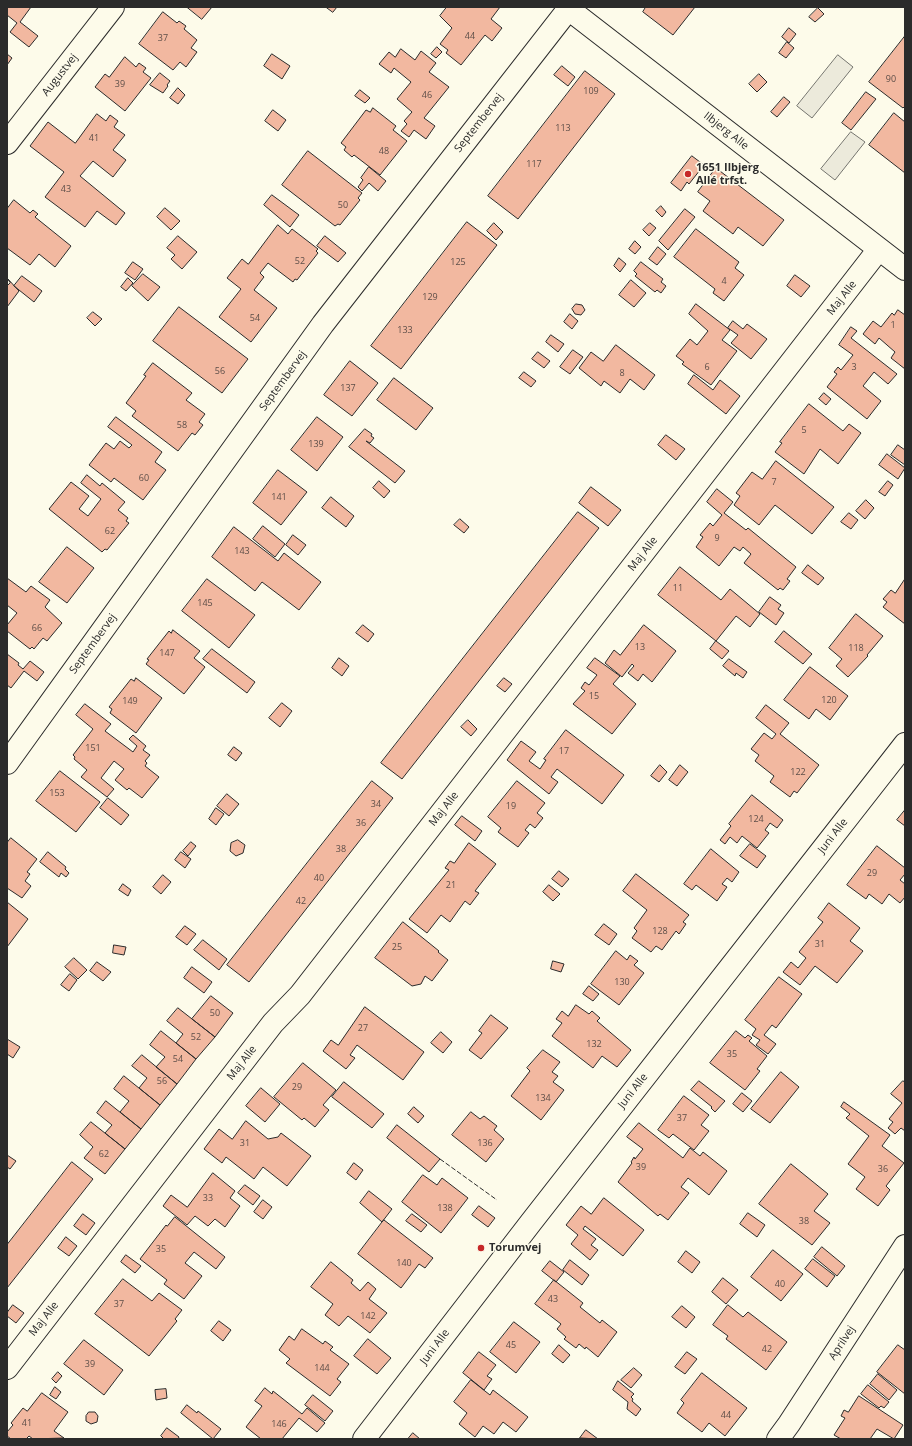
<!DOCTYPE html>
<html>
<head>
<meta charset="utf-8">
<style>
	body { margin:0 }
	#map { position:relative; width:912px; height:1446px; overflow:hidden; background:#fdfbea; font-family:"Open Sans",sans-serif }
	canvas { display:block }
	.frame { position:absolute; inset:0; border:8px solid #2b2b2b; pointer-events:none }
</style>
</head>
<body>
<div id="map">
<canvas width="912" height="1446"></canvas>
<div class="frame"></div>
</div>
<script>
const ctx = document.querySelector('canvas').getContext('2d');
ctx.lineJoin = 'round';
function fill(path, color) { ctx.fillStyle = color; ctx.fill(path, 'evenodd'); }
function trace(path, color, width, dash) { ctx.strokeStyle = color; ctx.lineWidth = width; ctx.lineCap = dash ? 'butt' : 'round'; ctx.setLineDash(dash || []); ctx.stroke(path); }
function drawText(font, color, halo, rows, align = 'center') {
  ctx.font = font + ' "Open Sans",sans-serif'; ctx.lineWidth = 3; ctx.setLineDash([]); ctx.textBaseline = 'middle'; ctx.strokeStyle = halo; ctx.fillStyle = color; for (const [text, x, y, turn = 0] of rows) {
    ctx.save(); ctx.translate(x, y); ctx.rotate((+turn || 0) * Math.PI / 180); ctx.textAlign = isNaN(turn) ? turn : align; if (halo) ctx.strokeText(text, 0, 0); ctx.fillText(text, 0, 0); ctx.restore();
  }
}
const parking = new Path2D(`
	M838,55l15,12 -41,51 -15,-12z
	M851,132l14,10 -30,38 -14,-11z`);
fill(parking, '#eceadb');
trace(parking, '#74746e', 1);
const building = new Path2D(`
	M7,7h24l-11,15 18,14 -9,11 -19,-15 7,-9 -10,-8z
	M187,7h25l-10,12z
	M326,7h11l-4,5z
	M447,7h53l-9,12 11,9 -10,13 -7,-6 -24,30 -15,-12 2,-3 -8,-6 12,-16 -12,-12z
	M646,7h49l-22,28 -30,-23z
	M818,8l6,6 -9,8 -6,-5z
	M163,12l14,11 2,-2 7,5 -2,3 13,11 -6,8 6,4 -11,15 -6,-5 -7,8 -34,-26z
	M789,28l7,6 -7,9 -7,-6z
	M905,36v70l-2,2 -34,-26z
	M787,42l7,6 -8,10 -7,-5z
	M437,47l5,5 -6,6 -5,-4z
	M401,49l14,11 6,-9 15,12 -7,9 20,15 -25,31 11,8 -9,13 -12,-9 -5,7 -8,-6 6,-7 -3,-3 8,-9 -15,-13 14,-17 -17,-14 -3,5 -12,-9 10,-12 6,5z
	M7,54l5,4 -5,7z
	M272,54l18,12 -8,13 -18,-13z
	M125,57l11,10 3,-4 7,5 -3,4 8,6 -26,33 -30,-24 10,-13 4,3z
	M562,66l13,11 -7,9 -14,-11z
	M585,71l30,23 -97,125 -30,-23z
	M160,73l10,8 -3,4 1,1 -5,7 -13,-8z
	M759,74l8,8 -10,10 -8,-8z
	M178,88l7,7 -7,9 -8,-6z
	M360,90l10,8 -5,5 -10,-7z
	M866,92l10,7 -25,31 -9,-7z
	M784,97l6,5 -13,15 -6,-5z
	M373,108l23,18 -3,4 14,11 -27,34 -26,-20 -2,2 -8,-7 2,-3 -5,-4 25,-33 4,2z
	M273,110l13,10 -8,11 -13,-10z
	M894,113l11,9v51l-36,-28z
	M97,114l9,7 4,-6 8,6 -4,6 11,8 -12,15 13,10 -13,17 -20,-16 -13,15 45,37 -9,12 -19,-14 -12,16 -40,-30 19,-25 -34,-26 18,-24 27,21z
	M308,151l54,42 -4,5 2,2 -20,25 -2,-1 -3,2 -53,-41z
	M692,156l12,9 -15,19 -2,-2 -6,9 -10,-8z
	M369,167l17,14 -8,10 -9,-8 -7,8 -4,-4 5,-7 -2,-2z
	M716,168l68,52 -21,26 -25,-19 -5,7 -30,-23 7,-10 -12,-9z
	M272,195l27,20 -9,12 -26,-22z
	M14,200l16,13 3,-3 5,4 -3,3 36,29 -16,21 -16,-13 -9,11 -23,-17v-39z
	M661,206l5,6 -4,5 -6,-6z
	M165,208l15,13 -9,9 -14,-13z
	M685,209l10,8 -27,33 -9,-9z
	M467,222l30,23 -96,124 -30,-23z
	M494,223l9,9 -7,8 -9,-9z
	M650,223l6,5 -7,8 -6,-6z
	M278,225l10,9 4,-5 26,20 -2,2 2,2 -21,27 -2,-1 -2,3 -25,-19 -8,10 4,4 -10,13 23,18 -26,34 -32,-25 22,-28 -14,-11 15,-19 6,5z
	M696,229l43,33 -4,6 9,7 -20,26 -11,-8 2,-4 -41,-32z
	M178,236l19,16 -15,17 -11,-10 4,-4 -8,-7z
	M325,236l21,17 -8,9 -21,-16z
	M635,241l6,6 -6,7 -6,-5z
	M658,247l8,7 -9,11 -8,-6z
	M619,258l7,6 -6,8 -6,-6z
	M133,262l10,7 -8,11 -10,-7z
	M641,262l22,17 -2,3 5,4 -5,7 -4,-3 -2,2 -20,-16 2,-2 -3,-3z
	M143,274l17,13 -12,14 -16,-15z
	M795,275l15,11 -9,11 -14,-11z
	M22,276l20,15 -8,11 -20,-16z
	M7,278l12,13 -12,16v-21l3,-3z
	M128,278l5,5 -7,8 -5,-4z
	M631,280l15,13 -12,14 -15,-12z
	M576,304l6,1 3,5 -4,5 -6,-1 -3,-5z
	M696,304l34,26 -8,10 15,11 -26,34 -29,-21 2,-2 -8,-6 14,-17 7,6 11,-14 -19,-17z
	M179,307l69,52 -26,34 -69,-52z
	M898,310l7,5v54l-14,-11 4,-6 -16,-14 -4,6 -12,-10 10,-13 8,6 11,-14 2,2z
	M93,312l9,7 -7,7 -8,-8z
	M570,314l8,7 -6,8 -8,-7z
	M733,321l10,8 4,-5 20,15 -16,20 -20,-16 7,-8 -10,-7z
	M851,327l6,4 -6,7 46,36 -9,10 -14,-12 -11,14 18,15 -14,18 -40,-32 10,-13 -3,-2 4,-5 3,3 12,-15 -14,-10z
	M551,335l13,9 -6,8 -12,-10z
	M616,345l39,30 -11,15 -14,-11 -10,14 -16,-12 -3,5 -22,-18 12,-16 12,9z
	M573,350l10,7 -13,17 -10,-7z
	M538,352l12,9 -6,7 -12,-9z
	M350,361l28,22 -26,33 -28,-21z
	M153,363l39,30 -6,7 19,14 -6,8 4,3 -8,10 -3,-2 -14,18 -46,-35 4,-5 -10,-8 20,-27 -2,-1z
	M524,372l12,9 -5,6 -12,-9z
	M694,375l19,15 7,-10 20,16 -14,18 -38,-30z
	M394,378l39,30 -17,22 -39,-30z
	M824,393l7,6 -5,6 -7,-6z
	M809,404l34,27 6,-7 12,9 -23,31 -18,-15 -16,25 -29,-22 7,-9 -2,-1z
	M116,417l46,35 -7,10 11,8 -23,30 -29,-22 -3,4 -22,-17 17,-22 8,6 6,-8 9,7 3,-3 -24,-18z
	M317,417l26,20 -26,34 -26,-21z
	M365,429l7,5 -1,2 3,2 -4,5 -4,-2 39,30 -10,12 -46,-36z
	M666,435l19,14 -9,11 -18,-15z
	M898,445l7,5v15l-14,-10z
	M887,454l18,14 -7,11 -19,-14z
	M776,461l58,46 -22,27 -37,-29 -16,20 -25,-20 6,-9 -4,-3 16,-21 10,7z
	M278,470l29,22 -26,33 -28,-22z
	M87,475l13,11 2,-3 23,19 -7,8 10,8 -2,3 3,2 -22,27 -2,-1 -3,3 -53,-43 22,-27 18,14 -10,13 9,7 13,-17 -20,-16z
	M379,481l11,10 -6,7 -11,-10z
	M888,481l5,4 -8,11 -6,-4z
	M591,487l30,23 -13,16 -29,-23z
	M717,489l16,13 -9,11 22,17 2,-2 48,39 -9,12 3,2 -7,9 -3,-2 -2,2 -34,-27 7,-9 -8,-7 -3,4 -6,-4 -15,19 -23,-19 7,-10 -3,-2 10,-12 3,3 9,-11 -15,-13z
	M331,497l23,19 -8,11 -24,-19z
	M866,500l8,8 -9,11 -9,-8z
	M578,512l21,16 -197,251 -21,-16z
	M849,513l9,7 -7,9 -10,-7z
	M460,519l9,8 -5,6 -10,-8z
	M263,526l22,18 -10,13 -22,-18z
	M234,527l44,34 6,-8 37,29 -22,28 -37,-28 -7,9 -43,-34z
	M293,535l13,10 -8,10 -12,-10z
	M67,547l27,21 -27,35 -28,-21z
	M808,565l16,13 -6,7 -16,-12z
	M680,567l41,33 9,-11 30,25 -10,13 -14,-11 -20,25 -58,-46z
	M7,578l19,14 5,-6 19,14 -5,7 17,16 -15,18 -4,-3 -9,11 -2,-2 -2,2 -23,-18v-6l10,-12 -10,-8z
	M207,579l48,36 -26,33 -47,-37z
	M905,579v45l-22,-17 4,-5 -4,-3 8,-9 4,3z
	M770,597l11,8 -3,4 6,4 -8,12 -17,-13z
	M856,614l27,22 -16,19 1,1 -20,21 -12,-11 6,-7 -13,-11z
	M363,625l11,9 -6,8 -12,-9z
	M644,625l32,26 -24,31 -9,-8 -5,7 -10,-8 6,-7 -2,-2 -10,13 -17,-14 9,-13 6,5z
	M173,630l27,21 -6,7 11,9 -21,27 -38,-30 3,-4 -2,-1 22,-28 2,2z
	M784,631l28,23 -9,10 -28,-22z
	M716,641l13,10 -7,8 -12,-10z
	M212,649l43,33 -8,11 -44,-34z
	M7,654l12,9 -1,2 5,4 7,-8 14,11 -7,9 -13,-10 -13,17 -4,-3z
	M339,658l10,8 -7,10 -10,-8z
	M595,658l25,18 -7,8 23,20 -24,30 -39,-30 12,-13 -4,-3 4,-6 4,3 8,-10 -10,-7z
	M729,659l18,13 -4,6 -7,-5 -1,3 -12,-10z
	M810,667l38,29 -18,24 -14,-11 -7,10 -25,-19z
	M136,678l26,20 -26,35 -26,-20 2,-4 -3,-2 22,-28 3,2z
	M504,678l8,6 -7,8 -8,-6z
	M282,703l10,8 -12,16 -11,-9z
	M85,704l26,20 -6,7 28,21 4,-6 -8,-7 4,-4 13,11 -3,4 7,5 -5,6 2,2 -2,3 14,11 -17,21 -13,-10 -2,2 -12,-10 9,-11 -10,-8 -13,17 13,11 -7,8 -26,-20 6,-7 -13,-11 1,-2 -2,-2 20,-26 -17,-14z
	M766,705l23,18 -9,11 39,31 -22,28 -3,-2 -4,6 -20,-15 4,-6 -19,-15 4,-6 -8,-6 13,-16 8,6 4,-5 -20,-16z
	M468,720l9,9 -6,7 -10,-9z
	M566,730l58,45 -22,29 -45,-35 -6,8 7,5 -9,12 -42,-34 14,-19 15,11 -7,9 11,8 6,-9 -2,-1z
	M234,747l8,6 -6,8 -8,-6z
	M660,765l7,7 -8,10 -8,-6z
	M680,765l8,7 -11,14 -8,-6z
	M60,771l40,31 -24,30 -40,-31z
	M372,781l21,17 -144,184 -22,-17z
	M517,781l28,22 -8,10 6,5 -8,10 -5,-4 -5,6 4,3 -11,14 -20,-15 3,-4 -13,-11z
	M227,794l12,10 -10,12 -12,-10z
	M752,795l31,25 -6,8 -7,-5 -5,7 4,3 -12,15 -15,-12 -5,7 -7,-6 -5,7 -5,-4 11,-14 -2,-2z
	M108,798l21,17 -8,10 -21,-17z
	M216,808l8,6 -8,11 -7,-6z
	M905,810v16l-8,-6z
	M462,816l20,15 -7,10 -20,-16z
	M11,838l26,21 -10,13 3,2 -5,7 6,5 -9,12 -15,-10v-45z
	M238,840l7,5 -2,8 -7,3 -6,-5 1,-8z
	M191,842l5,4 -8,10 -5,-5z
	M469,843l27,21 -21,27 4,2 -9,12 -5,-4 -15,21 -9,-7 -14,18 -18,-14 40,-49 -4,-2 5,-7 4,2z
	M750,844l16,12 -9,12 -17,-12z
	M877,846l28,22v6l-5,6 5,4v13l-5,6 -11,-9 -7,10 -13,-10 -3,5 -19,-14z
	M711,849l28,23 -7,10 -5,-4 -5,6 5,3 -10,14 -21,-16 -4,5 -8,-6z
	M48,852l18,15 -1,2 4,4 -3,4 -5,-4 -2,4 -19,-15z
	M181,852l10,7 -6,9 -10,-8z
	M559,871l10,8 -7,8 -10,-8z
	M636,874l53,41 -6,7 3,2 -7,10 -3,-3 -14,19 -6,-4 -5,6 -19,-14 5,-7 -3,-3 13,-18 -24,-19z
	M163,875l8,7 -10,12 -8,-7z
	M123,884l8,6 -3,6 -9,-6z
	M549,885l11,9 -7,7 -10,-9z
	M7,902l21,17 -21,28z
	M829,903l31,25 -10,13 13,10 -26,32 -22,-17 -15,19 -17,-13 8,-10 7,6 8,-10 -7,-6 24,-30 -5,-4z
	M403,922l36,29 -1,1 10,8 -16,21 -7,-5 -4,8 -9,2 -37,-28z
	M604,924l13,10 -8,11 -14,-10z
	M185,926l11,8 -9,11 -11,-8z
	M203,940l24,19 -8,11 -25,-20z
	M114,945l12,2 -2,8 -11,-2z
	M616,951l11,9 3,-5 8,6 -4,4 10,8 -25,32 -28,-21z
	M74,958l13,12 -9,9 -13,-12z
	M553,961l11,3 -3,8 -10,-3z
	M97,962l14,10 -8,9 -13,-10z
	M192,967l20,15 -8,11 -20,-15z
	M70,974l7,6 -8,11 -8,-6z
	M779,977l23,17 -26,34 -4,-3 -8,10 12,9 -8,10 -12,-9 4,-5 -8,-5 4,-6 -11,-9z
	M589,986l10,8 -6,7 -10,-7z
	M211,996l22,17 -18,24 -23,-18z
	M576,1005l13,9 3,-3 8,7 -3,3 34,29 -14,17 -15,-11 -9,12 -41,-32 10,-13 -6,-4 6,-8 6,5z
	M365,1007l59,45 -21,28 -46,-35 -7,10 5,3 -9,11 -23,-18 8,-11 7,5z
	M178,1008l37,29 -19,22 -20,-16 7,-9 -16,-13z
	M491,1015l17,13 -27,31 -12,-9 13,-17 -3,-2z
	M161,1031l35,28 -19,25 -21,-17 9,-10 -15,-12z
	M736,1031l9,7 3,-3 4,3 -3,3 18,15 -10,13 3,2 -15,19 -35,-27z
	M441,1032l11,10 -9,11 -12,-10z
	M7,1039l13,8 -7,11 -6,-4z
	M543,1050l17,12 -8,10 6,4 -5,6 11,8 -23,30 -30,-24 19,-25 -3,-3z
	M142,1055l35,29 -17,21 -21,-17 8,-10 -15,-12z
	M303,1063l33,27 -13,15 6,5 -14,17 -11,-9 -2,2 -28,-23z
	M781,1072l18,15 -29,36 -19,-14z
	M124,1076l36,29 -19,24 -21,-17 9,-11 -15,-12z
	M699,1081l26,20 -10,11 -4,-4 1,-1 -21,-17z
	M903,1081l2,1v49l-4,-3 -6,6 -7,-6 5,-6 -4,-3 13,-16 -11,-9z
	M344,1082l40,32 -12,14 -40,-31z
	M261,1088l19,16 -15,18 -19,-16z
	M742,1093l10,8 -9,11 -10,-8z
	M684,1096l25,19 -8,10 8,6 -15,19 -21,-16 -4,4 -11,-8z
	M106,1101l35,28 -16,20 -20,-16 7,-8 -15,-12z
	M844,1102l46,33 -8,11 22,17 -18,23 4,4 -12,16 -22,-17 9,-12 -17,-13 21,-28 -23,-18 4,-4 -9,-7z
	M414,1107l10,9 -6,7 -10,-9z
	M471,1112l9,7 4,-3 13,10 -3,4 10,9 -18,23 -34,-27z
	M246,1121l22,18 10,-2 3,-4 30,23 -24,30 -24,-19 -9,12 -28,-22 -4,6 -18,-14 15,-20 13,10z
	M91,1122l34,27 -20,25 -21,-16 9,-11 -13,-12z
	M639,1123l44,35 7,-10 10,8 3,-4 24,19 -18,24 -21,-17 -7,9 8,6 -21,27 -8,-6 -2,2 -40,-34 14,-19 -1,-1 3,-5 1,2 8,-10 -16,-12z
	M397,1125l43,34 -11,13 -42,-34z
	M7,1155l9,6 -6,8 -3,-2z
	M72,1162l21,17 -86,109v-43z
	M354,1163l9,7 -7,10 -9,-7z
	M791,1164l37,30 -14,17 16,12 -18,22 -53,-41z
	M213,1173l22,18 -5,7 10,8 -15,21 -10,-8 -7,7 -13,-10 -8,9 -24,-19 8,-11 16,12z
	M423,1175l14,10 5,-7 26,20 -27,35 -39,-31z
	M245,1185l15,11 -7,9 -15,-12z
	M369,1191l23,18 -10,13 -22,-19z
	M604,1198l40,32 -21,26 -38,-30 -2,3 13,10 -5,6 7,5 -8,10 -19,-16 7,-9 -12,-10 15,-19 10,8z
	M263,1200l9,7 -9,12 -9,-7z
	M479,1206l16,12 -7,9 -16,-12z
	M748,1213l17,12 -8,12 -17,-13z
	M83,1214l12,9 -9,12 -12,-9z
	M412,1214l15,11 -6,7 -15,-11z
	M175,1217l50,40 -9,12 -22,-17 -9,11 17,13 -18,23 -20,-15 3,-4 -27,-21 26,-34 1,1z
	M384,1220l49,38 -8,10 -6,-4 -18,24 -43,-34z
	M66,1237l11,9 -8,10 -11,-8z
	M822,1247l23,19 -8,10 -23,-19z
	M773,1250l30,24 -22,27 -30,-24z
	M686,1251l14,11 -8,11 -14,-11z
	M126,1255l15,11 -6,7 -14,-11z
	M813,1259l22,17 -8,11 -22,-18z
	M570,1260l19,15 -7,10 -19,-15z
	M550,1261l14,11 -8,10 -14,-11z
	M331,1262l22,18 -2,3 9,8 8,-9 8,7 -7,10 18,14 -17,20 -22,-17 -9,10 -14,-11 8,-11 -22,-17z
	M723,1278l15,12 -12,14 -14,-12z
	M123,1279l29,22 7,-8 23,17 -7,9 2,2 -28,35 -54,-42z
	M554,1280l29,23 -3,4 20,16 2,-3 15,12 -19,25 -12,-10 -1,2 -6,-5 -3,4 -12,-9 2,-2 -9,-8 4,-5 -26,-20z
	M13,1305l11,8 -8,10 -9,-7v-3z
	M728,1305l15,12 5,-5 39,30 -21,28 -40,-31 2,-3 -15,-11z
	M682,1306l13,11 -9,11 -14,-11z
	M219,1321l12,9 -8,11 -12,-10z
	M514,1322l26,20 -24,31 -26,-21z
	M302,1329l21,15 2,-3 8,6 -3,3 19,14 -12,15 4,3 -11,14 -44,-33 4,-4 -11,-9 10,-14 5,4z
	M368,1339l23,19 -14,16 -23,-18z
	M84,1340l39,30 -19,25 -40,-31z
	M559,1345l11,10 -7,8 -11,-9z
	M898,1345l7,5v44l-28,-22z
	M479,1352l17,13 -9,11 5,3 -8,11 -21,-17z
	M687,1352l10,7 -12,15 -10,-7z
	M634,1368l8,7 -11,13 -10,-8z
	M58,1372l4,4 -6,7 -4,-4z
	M702,1373l45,35 -22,28 -16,-13 -7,9 -25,-19 7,-10 -3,-3z
	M878,1374l19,16 -8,10 -19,-16z
	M471,1380l19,15 3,-5 35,27 -12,15 -13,-10 -9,12 -11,-8 -8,11 -16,-13 8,-11 -13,-11z
	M618,1381l16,13 -3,3 2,2 -1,2 9,8 -5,7 -9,-7 1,-7 -15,-12z
	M868,1385l21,17 -5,6 -3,-2 -2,2 -18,-14z
	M55,1387l6,5 -5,7 -6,-4z
	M265,1388l7,6 1,-3 29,23 5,-6 18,15 -8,9 -18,-14 -17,21h-21l-15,-12 16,-21 -7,-5z
	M166,1389l1,9 -11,2 -1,-10z
	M42,1393l26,19 -14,19 10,7 -31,1 -4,-3 -3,3h-15l-4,-3v-4l6,-7 -2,-2 12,-15 4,3z
	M313,1395l20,16 -8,10 -20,-16z
	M859,1396l44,29 -9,14 -17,-10 -7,10h-29l-7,-4 11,-17 -4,-2 3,-6 4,2z
	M187,1405l10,8 1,-2 23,18 -8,10 -32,-26z
	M89,1412h6l3,4 -1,6 -6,2 -5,-3v-5z
	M167,1428l12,9 -1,2h-14l-3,-3z
	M586,1430l12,9 -18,-1z
	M413,1433l7,6h-12z`);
fill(building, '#f2b8a0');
trace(building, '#2b2b2b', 1);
const minor = new Path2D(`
	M566,7l339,262
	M7,143l106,-136
	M7,763l316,-439 247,-317
	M7,1368l266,-345 27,-28 579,-746
	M364,1439l168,-218 373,-477
	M778,1439l11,-15 116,-178`);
trace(minor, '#2b2b2b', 24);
trace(minor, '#fdfbea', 22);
trace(new Path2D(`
	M440,1159l57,41`), '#2b2b2b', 1, [5, 2]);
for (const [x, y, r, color] of [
	[688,174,4,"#c62828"],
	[481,1248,4,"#c62828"]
]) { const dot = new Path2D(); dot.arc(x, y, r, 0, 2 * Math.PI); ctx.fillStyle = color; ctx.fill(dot); trace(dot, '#fdfbea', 1.5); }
drawText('9px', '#5d4e48', null, [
	["44",470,36],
	["37",163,38],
	["90",891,79],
	["39",120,84],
	["109",591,91],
	["46",427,95],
	["113",563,128],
	["41",94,138],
	["48",384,151],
	["117",534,164],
	["43",66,189],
	["50",343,205],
	["52",300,261],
	["125",458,262],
	["4",724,281],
	["129",430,297],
	["54",255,318],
	["1",893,325],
	["133",405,330],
	["6",707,367],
	["3",854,367],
	["56",220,371],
	["8",622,373],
	["137",348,388],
	["58",182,425],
	["5",804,430],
	["139",316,444],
	["60",144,478],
	["7",774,482],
	["141",279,497],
	["62",110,531],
	["9",717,538],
	["143",242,551],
	["11",678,588],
	["145",205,603],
	["66",37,628],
	["13",640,647],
	["118",856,648],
	["147",167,653],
	["15",594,696],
	["120",829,700],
	["149",130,701],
	["151",93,748],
	["17",564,751],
	["122",798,772],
	["153",57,793],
	["34",376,804],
	["19",511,806],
	["124",756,819],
	["36",361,823],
	["38",341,849],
	["29",872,873],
	["40",319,878],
	["21",451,885],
	["42",301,901],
	["128",660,931],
	["31",820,944],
	["25",397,947],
	["130",622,982],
	["50",215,1013],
	["27",363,1028],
	["52",196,1037],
	["132",594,1044],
	["35",732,1054],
	["54",178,1059],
	["56",162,1081],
	["29",297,1087],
	["134",543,1098],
	["37",682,1118],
	["31",245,1143],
	["136",485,1143],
	["62",104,1154],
	["39",641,1167],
	["36",883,1169],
	["33",208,1198],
	["138",445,1208],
	["38",804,1221],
	["35",161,1249],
	["140",404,1263],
	["40",780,1284],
	["43",553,1299],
	["37",119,1304],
	["142",368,1316],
	["45",511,1345],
	["42",767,1349],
	["39",90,1364],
	["144",322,1368],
	["44",726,1415],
	["41",27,1423],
	["146",279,1424]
]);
drawText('11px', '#2b2b2b', '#fdfbea', [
	["Augustvej",60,75,-52],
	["Septembervej",479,123,-52],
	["Ilbjerg Alle",726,131,38],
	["Maj Alle",842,298,-52],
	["Septembervej",283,381,-54],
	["Maj Alle",643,554,-52],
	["Septembervej",93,644,-54],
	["Maj Alle",444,809,-52],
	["Juni Alle",833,836,-52],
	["Maj Alle",242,1063,-52],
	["Juni Alle",633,1091,-52],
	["Maj Alle",44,1319,-52],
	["Aprilvej",842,1343,-57],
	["Juni Alle",435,1347,-53]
]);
drawText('bold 11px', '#2b2b2b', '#fdfbea', [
	["1651 Ilbjerg",696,168],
	["Allé trfst.",696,181],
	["Torumvej",489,1248]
], 'left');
</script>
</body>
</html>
